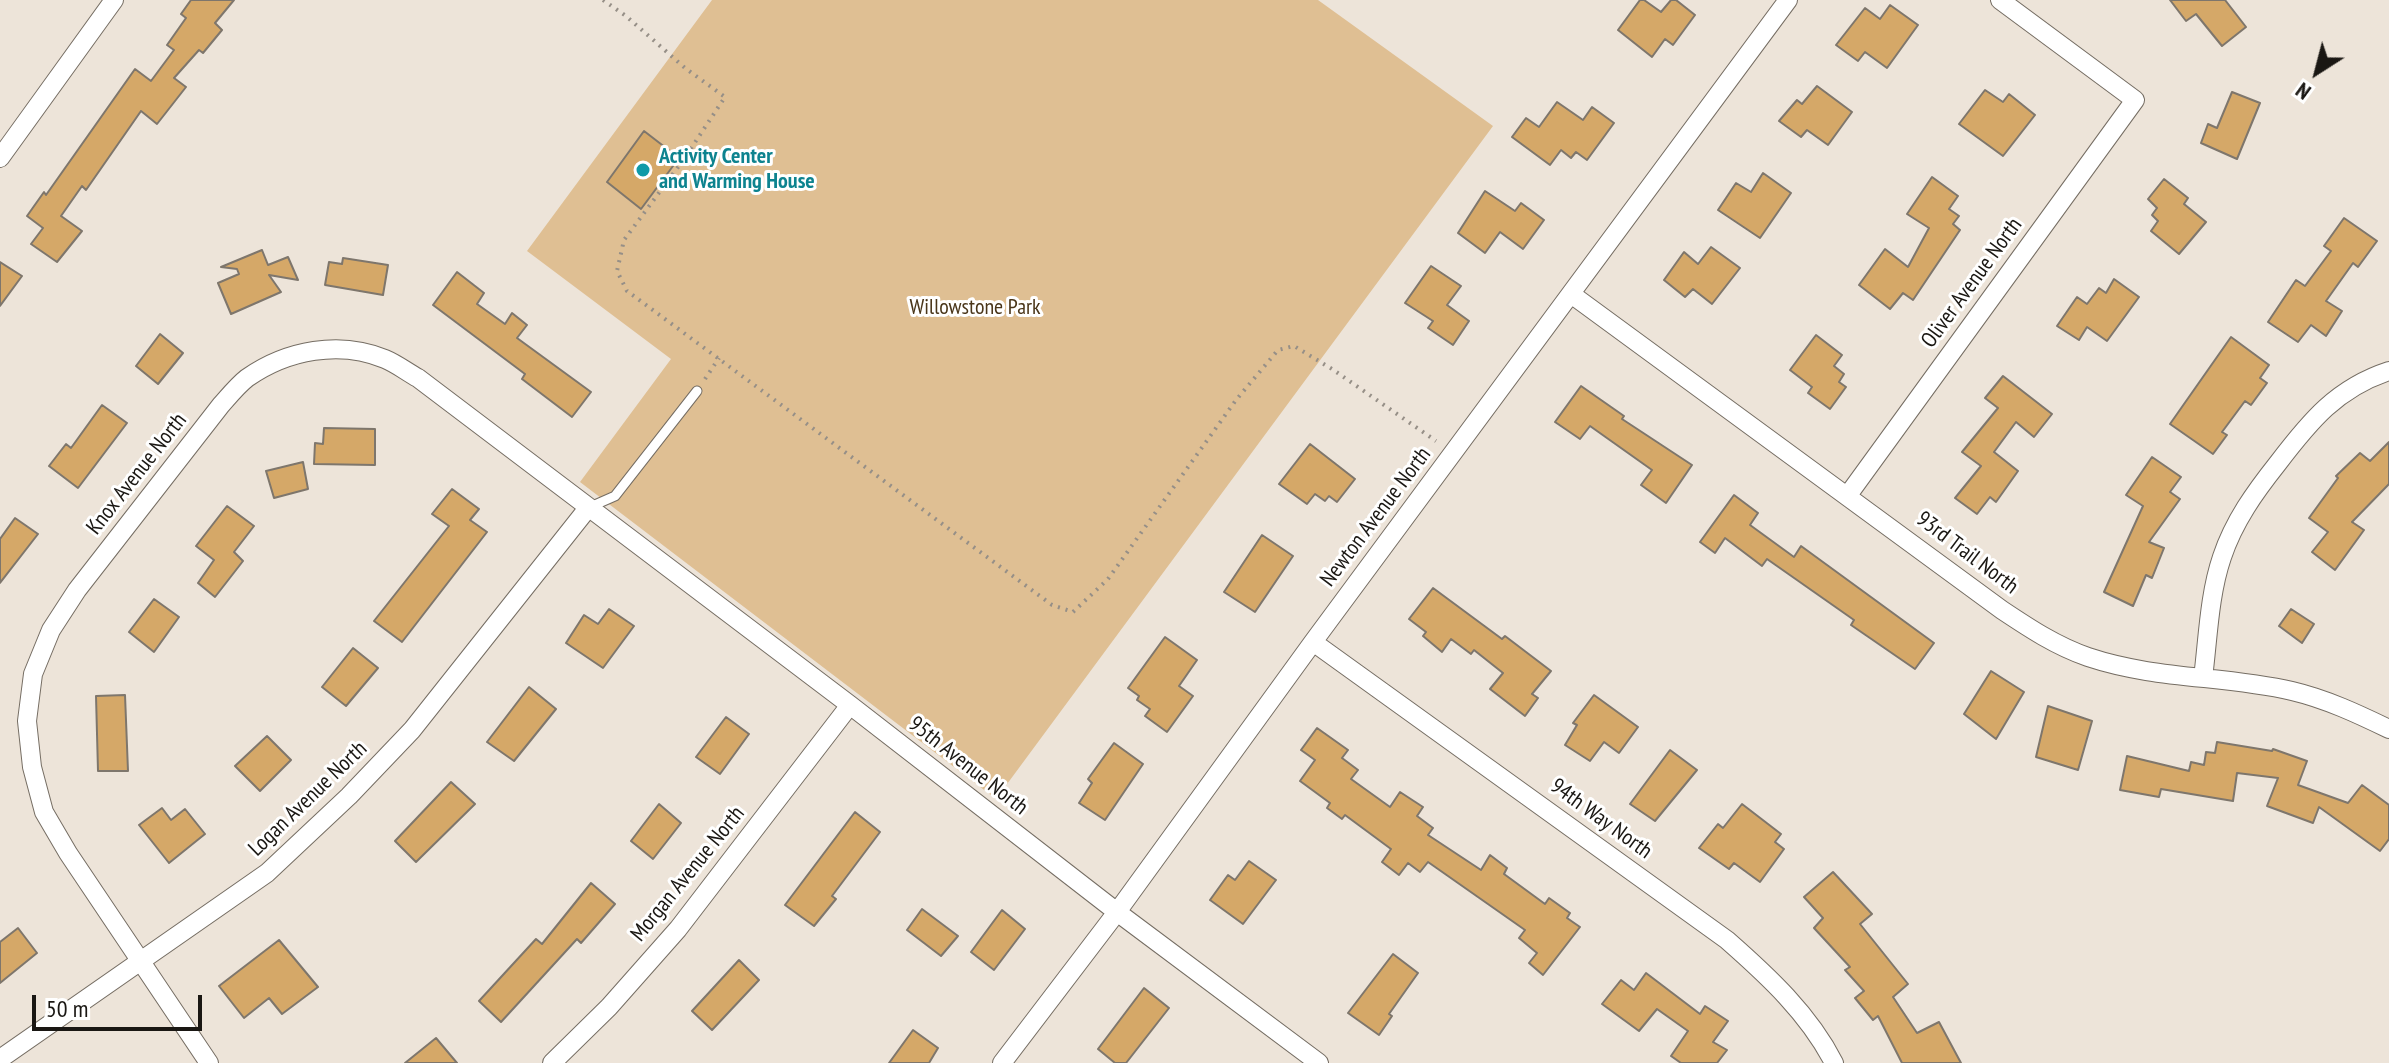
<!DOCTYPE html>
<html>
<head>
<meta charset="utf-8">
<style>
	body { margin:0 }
	#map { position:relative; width:2389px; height:1063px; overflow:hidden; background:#ede4d9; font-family:"PT Sans Narrow",sans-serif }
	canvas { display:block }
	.north { position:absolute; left:2277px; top:32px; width:80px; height:80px; -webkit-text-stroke:6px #fff; paint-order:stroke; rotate:216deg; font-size:22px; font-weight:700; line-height:32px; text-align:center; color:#1a1713 }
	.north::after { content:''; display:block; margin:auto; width:28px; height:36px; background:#1a1713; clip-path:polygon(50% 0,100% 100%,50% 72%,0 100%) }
	.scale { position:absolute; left:32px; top:995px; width:170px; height:36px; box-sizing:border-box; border:4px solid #1a1713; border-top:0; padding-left:10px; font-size:24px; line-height:28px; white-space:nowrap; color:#1a1713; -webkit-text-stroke:6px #fff; paint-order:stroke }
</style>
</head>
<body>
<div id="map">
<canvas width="2389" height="1063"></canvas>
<div class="north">N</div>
<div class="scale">50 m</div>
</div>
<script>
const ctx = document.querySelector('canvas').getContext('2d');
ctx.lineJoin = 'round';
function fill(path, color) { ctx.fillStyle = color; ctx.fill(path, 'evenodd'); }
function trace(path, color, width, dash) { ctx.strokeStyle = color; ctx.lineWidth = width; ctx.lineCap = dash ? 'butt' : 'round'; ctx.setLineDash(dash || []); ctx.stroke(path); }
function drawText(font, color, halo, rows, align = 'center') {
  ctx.font = font + ' "PT Sans Narrow",sans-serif'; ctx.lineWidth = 6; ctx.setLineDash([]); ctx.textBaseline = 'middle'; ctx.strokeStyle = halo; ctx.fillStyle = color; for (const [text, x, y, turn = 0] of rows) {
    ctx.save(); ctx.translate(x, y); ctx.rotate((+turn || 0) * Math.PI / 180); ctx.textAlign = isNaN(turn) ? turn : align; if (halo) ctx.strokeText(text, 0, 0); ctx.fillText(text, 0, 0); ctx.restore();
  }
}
fill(new Path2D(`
	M712,0h606l175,126 -497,673 -416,-317 91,-123 -144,-108z`), '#dfbf93');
const building = new Path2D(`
	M191,0h43l-19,23 7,7 -19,23 -4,-3 -25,28 12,9 -29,37 -16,-13 -55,79 -4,-4 -21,30 21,15 -25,31 -26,-18 12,-16 -16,-12 17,-24 2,3 89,-126 16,12 23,-31 -7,-5 19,-27 -5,-4z
	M1640,0h4l17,12 10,-12h5l19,15 -22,30 -8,-6 -13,18 -34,-27z
	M2170,0h55l21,27 -24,19 -26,-32 -10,7z
	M1890,5l28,20 -31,43 -22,-16 -7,9 -22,-16 29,-37 15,11z
	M1817,86l35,26 -24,33 -21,-15 -6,7 -22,-16 18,-21 5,4z
	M1985,90l18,12 6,-8 26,21 -32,41 -44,-32z
	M2232,92l28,11 -23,56 -36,-16 7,-19 9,4z
	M1557,102l26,18 9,-13 22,16 -27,37 -11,-8 -5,6 -10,-8 -11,15 -38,-28 14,-19 13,9z
	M644,131l35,27 -38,51 -34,-27z
	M1763,173l28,20 -31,45 -42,-28 18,-27 15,9z
	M1932,177l26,19 -9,13 10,7 -6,8 7,6 -47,70 -10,-7 -13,16 -31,-24 26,-36 23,18 21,-39 -22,-14z
	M2164,179l24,19 -4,6 22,18 -27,32 -28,-23 7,-10 -6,-6 5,-7 -9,-9z
	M1485,191l30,20 6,-8 23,17 -21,29 -23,-17 -15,21 -27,-20z
	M2344,218l33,23 -19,26 -5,-4 -27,38 16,10 -16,25 -15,-11 -13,17 -30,-20 28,-42 9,6 26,-35 -7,-5z
	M1711,247l29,21 -28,36 -19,-15 -8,8 -21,-17 20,-28 14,12z
	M262,250l6,15 20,-8 10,23 -29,-5 12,17 -50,22 -13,-31 21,-9 -2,-5 -16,-2z
	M343,258l45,7 -5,30 -58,-10 4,-23 13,2z
	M0,262l22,14 -22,30z
	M1431,266l30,20 -14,19 22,16 -16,24 -25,-17 5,-7 -28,-18z
	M457,272l27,21 -7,11 28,20 7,-11 15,12 -10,13 74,54 -19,25 -50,-38 3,-5 -92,-69z
	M2114,279l25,18 -32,44 -20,-14 -8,13 -22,-14 20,-29 10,7 12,-16 7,5z
	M160,334l23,19 -25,31 -22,-18z
	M1816,335l26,20 -8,11 10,8 -5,8 7,5 -16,22 -22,-16 4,-6 -22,-17z
	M2231,337l38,28 -9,13 7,5 -16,22 -6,-4 -23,31 5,3 -14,19 -43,-30z
	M2003,376l49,38 -18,23 -18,-15 -22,30 24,19 -22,31 -6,-5 -13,17 -22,-16 26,-32 -19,-14 36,-44 -13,-10z
	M1581,386l43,30 -2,3 70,46 -26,38 -25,-18 11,-15 -62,-44 -10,13 -25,-17z
	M102,405l25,18 -49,65 -29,-22 17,-22 5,4z
	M324,428l51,1v36l-61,-1 1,-21 8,1z
	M2389,442v42l-37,38 12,8 -29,40 -23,-18 16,-20 -19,-14 29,-40 -2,-2 24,-23 10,8z
	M1310,444l45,35 -18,23 -8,-6 -4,5 -10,-7 -8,10 -28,-20z
	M2152,457l29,20 -11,15 10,7 -31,43 15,6 -12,30 -6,-3 -13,31 -29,-14 39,-86 -17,-11z
	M303,462l5,27 -34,9 -8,-27z
	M452,489l27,20 -9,11 17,12 -85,110 -28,-21 75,-95 -17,-12z
	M1734,495l24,18 -8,12 44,32 7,-11 133,97 -19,26 -64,-44 3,-5 -87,-61 -5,7 -37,-28 -10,15 -15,-11z
	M227,506l27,20 -20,26 9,9 -28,36 -17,-14 16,-23 -18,-14z
	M15,518l23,16 -38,49v-44z
	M1262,535l31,21 -38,56 -31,-20z
	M1433,588l69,51 3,-3 46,35 -19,23 6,4 -13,18 -35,-27 13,-16 -29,-23 -3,4 -20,-15 -9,13 -19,-16 3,-4 -17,-13z
	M154,599l25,18 -25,35 -25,-20z
	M609,609l25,17 -31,42 -37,-25 18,-28 14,9z
	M2291,609l23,15 -12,19 -23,-17z
	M1165,637l32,23 -18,26 14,10 -26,36 -22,-16 5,-7 -13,-9 2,-4 -11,-8z
	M353,648l25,20 -32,38 -24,-19z
	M1991,671l33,21 -28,47 -32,-25z
	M529,687l27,22 -42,52 -27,-19z
	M125,695l3,76h-30l-2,-75z
	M1594,695l44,32 -19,26 -15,-11 -14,19 -25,-16 12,-20 -4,-2z
	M2048,706l44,15 -14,49 -42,-13z
	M726,717l23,17 -29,40 -24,-17z
	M1317,728l31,22 -6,8 16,12 -7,9 39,28 10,-15 23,15 -6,9 16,12 -5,7 53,35 9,-15 17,13 -3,6 41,30 4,-6 21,15 -3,5 13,9 -37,48 -14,-12 8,-10 -18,-15 6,-8 -97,-68 -8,10 -12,-9 -9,12 -17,-13 9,-13 -46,-34 -3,4 -15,-11 3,-5 -30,-22 15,-21 -14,-10z
	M267,736l24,24 -31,31 -25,-25z
	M2217,742l55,9 1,-2 34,12 -9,24 50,18 14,-18 27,20v34l-9,12 -61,-44 -6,16 -46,-17 11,-28 -41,-5 -4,28 -72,-12 -2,8 -39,-7 7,-34 62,15 2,-9 13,3 2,-13 9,1z
	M1114,743l29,21 -38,56 -26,-17 13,-20 -4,-4z
	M1670,750l27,20 -42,51 -25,-17z
	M451,782l24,22 -59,58 -21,-21z
	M659,804l22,19 -28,36 -22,-18z
	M1742,804l39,30 -6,8 9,7 -24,33 -26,-19 -5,6 -30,-21 19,-24 5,4z
	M162,808l9,12 14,-11 20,25 -36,29 -30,-38z
	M855,812l25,20 -48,64 4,3 -22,27 -29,-21z
	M1249,861l27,19 -33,44 -33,-24 18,-25 7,5z
	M1833,872l39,42 -12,10 48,60 -15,13 24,36 22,-11 22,41h-59l-24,-47 -5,4 -18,-22 9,-7 -19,-21 5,-3 -36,-39 9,-10 -19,-21z
	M591,883l24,21 -34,39 -4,-4 -76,83 -22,-21 57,-62 6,5z
	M922,909l36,27 -17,20 -34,-26z
	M1002,910l23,19 -31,41 -23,-18z
	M18,928l19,25 -37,30v-41z
	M279,940l39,47 -36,27 -13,-16 -25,20 -25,-32z
	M1393,954l25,19 -29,41 3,2 -13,19 -31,-22z
	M739,960l20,20 -47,50 -20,-19z
	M1646,973l54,41 5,-8 23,15 -15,21 14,8 -10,13h-36l-10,-7 17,-25 -31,-22 -18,22 -37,-27 19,-24 13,10z
	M1144,988l25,20 -43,55h-11l-17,-14z
	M913,1030l25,18 -9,15h-40z
	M436,1038l21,25h-52z`);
fill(building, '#d5a868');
trace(building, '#7e766c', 2);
const lane = new Path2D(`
	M590,507l25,-11 82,-105`);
const street = new Path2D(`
	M0,158l114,-158
	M1571,294l431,316c27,18 54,36 86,47 69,23 135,18 204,34 34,8 66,23 97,38
	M1848,495l287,-395 -135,-100
	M1313,642l414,298c41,36 82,74 107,123
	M2203,678c5,-39 6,-83 19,-121 12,-36 33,-65 56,-94 32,-42 59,-75 111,-92
	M0,1059l267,-186 82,-77 63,-66 176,-222
	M209,1063l-141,-210 -24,-41 -12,-45 -5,-46 6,-47 18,-44 26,-40 144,-185c8,-9 17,-20 26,-27 40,-28 93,-38 138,-19 12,5 22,13 33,19l432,327 267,207 202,151
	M552,1063l57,-56 69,-78 172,-224
	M1002,1063l115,-151 196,-270 475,-642`);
trace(lane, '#756d63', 11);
trace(street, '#756d63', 20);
trace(new Path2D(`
	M603,0l23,16 59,52 40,29 -41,62 -60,81 -7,31 10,20 425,314 21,7 35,-33 128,-179 42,-50 16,-4 38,23 104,72
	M705,379l14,-21`), '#968f87', 4, [2, 6]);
trace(lane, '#fff', 9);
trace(street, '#fff', 18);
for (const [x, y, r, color] of [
	[643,170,8,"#0f9aa8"]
]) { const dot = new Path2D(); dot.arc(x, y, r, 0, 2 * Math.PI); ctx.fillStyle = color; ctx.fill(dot); trace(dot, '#fff', 3); }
drawText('bold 22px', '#0d838f', '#fff', [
	["Activity Center",659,157],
	["and Warming House",659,182]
], 'left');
drawText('22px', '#1a1713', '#fff', [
	["Oliver Avenue North",1972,283,-54],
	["Knox Avenue North",137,474,-52],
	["Newton Avenue North",1376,517,-53],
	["93rd Trail North",1967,553,37],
	["95th Avenue North",968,766,38],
	["Logan Avenue North",308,799,-44],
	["94th Way North",1601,819,36],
	["Morgan Avenue North",688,874,-51]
]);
drawText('22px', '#4a361a', '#fff', [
	["Willowstone Park",975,308]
]);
</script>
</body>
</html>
